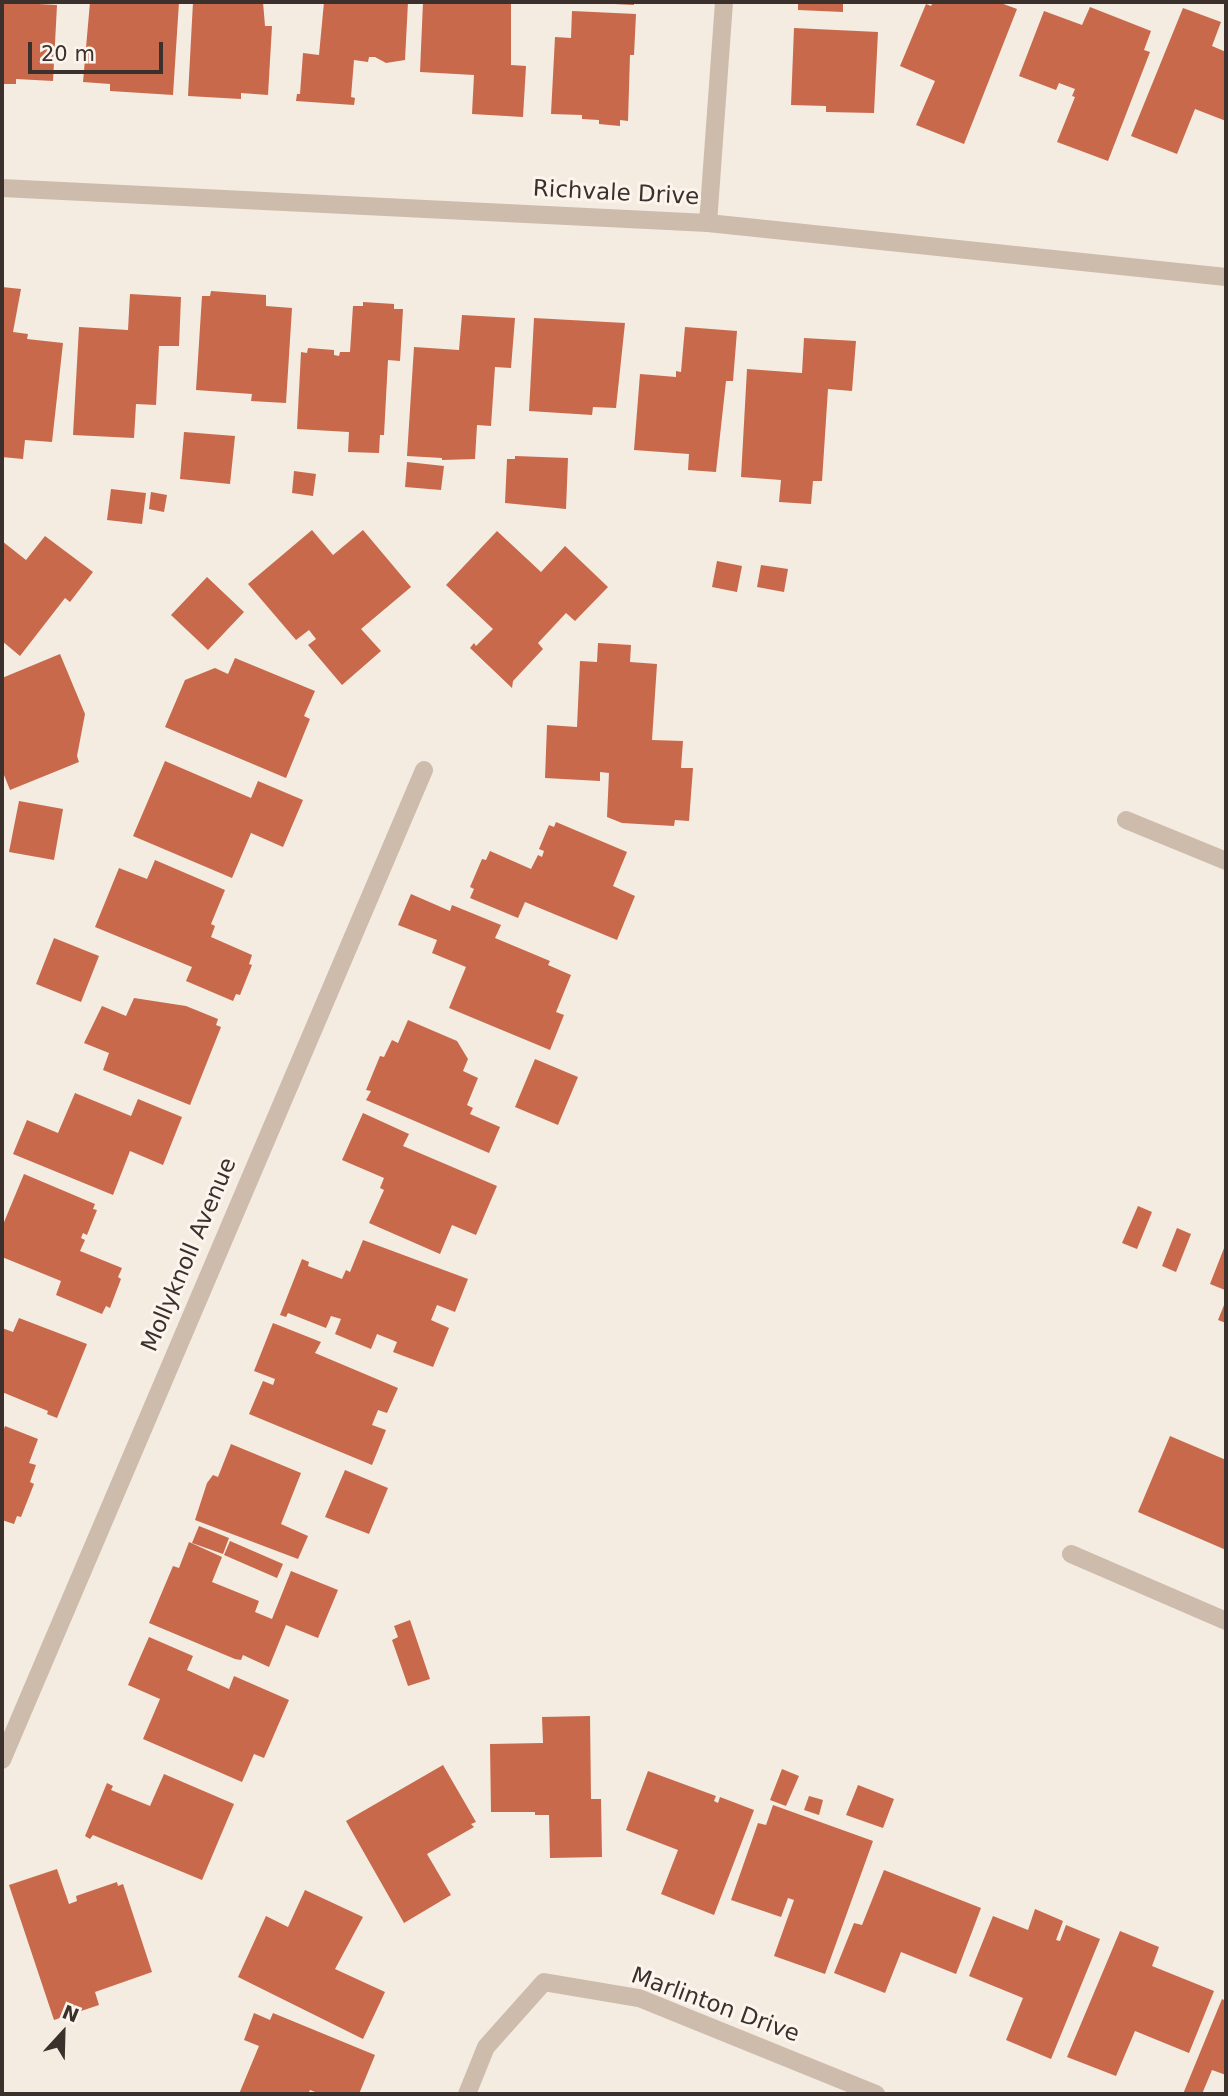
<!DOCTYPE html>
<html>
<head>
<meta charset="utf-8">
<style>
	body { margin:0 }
	#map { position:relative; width:1228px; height:2096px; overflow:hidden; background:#f4ebe1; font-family:"DejaVu Sans",sans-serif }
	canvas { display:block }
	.frame { position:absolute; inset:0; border:4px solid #3b302b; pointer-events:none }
	.north { position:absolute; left:28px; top:1998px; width:70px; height:70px; -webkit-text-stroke:5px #fbf5ee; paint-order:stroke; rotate:22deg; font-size:19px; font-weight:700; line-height:28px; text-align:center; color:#3b302b }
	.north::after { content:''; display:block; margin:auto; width:24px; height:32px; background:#3b302b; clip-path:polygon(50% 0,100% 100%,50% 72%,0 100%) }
	.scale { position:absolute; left:28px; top:42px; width:135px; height:32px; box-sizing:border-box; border:4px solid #3b302b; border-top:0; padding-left:9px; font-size:21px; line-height:24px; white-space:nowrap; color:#3b302b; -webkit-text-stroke:5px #fbf5ee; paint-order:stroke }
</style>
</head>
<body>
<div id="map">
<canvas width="1228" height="2096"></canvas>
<div class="frame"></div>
<div class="north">N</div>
<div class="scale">20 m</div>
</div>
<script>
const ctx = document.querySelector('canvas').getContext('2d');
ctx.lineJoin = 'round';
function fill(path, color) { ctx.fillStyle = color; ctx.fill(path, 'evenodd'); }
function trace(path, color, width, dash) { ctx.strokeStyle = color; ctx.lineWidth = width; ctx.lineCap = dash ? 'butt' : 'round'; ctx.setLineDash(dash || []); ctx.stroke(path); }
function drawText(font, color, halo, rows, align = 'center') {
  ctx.font = font + ' "DejaVu Sans",sans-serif'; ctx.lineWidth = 6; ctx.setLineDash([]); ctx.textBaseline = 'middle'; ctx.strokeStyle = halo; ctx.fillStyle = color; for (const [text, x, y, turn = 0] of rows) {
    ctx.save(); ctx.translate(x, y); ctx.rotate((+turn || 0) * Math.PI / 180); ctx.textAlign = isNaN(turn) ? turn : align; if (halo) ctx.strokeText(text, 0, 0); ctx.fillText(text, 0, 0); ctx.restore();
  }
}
fill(new Path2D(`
	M2,2l55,3 -4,76 -37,-2v5h-14z
	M90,2h89l-6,93 -63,-4v-7l-27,-2z
	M193,2h70l2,24h7l-4,69 -27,-2v6l-53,-3z
	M324,2h84l-3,58 -19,3 -11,-6h-6l-1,5 -14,-2 -3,37 4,1 -1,7 -58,-4 1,-7h3l3,-41 16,2z
	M423,2h88v63l15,1 -3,51 -51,-3 2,-39 -54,-3z
	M614,2h20v3l-20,-1z
	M798,2h45v10l-45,-2z
	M933,2h65l19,7 -53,135 -48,-19 19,-44 -35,-15 26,-62 5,2z
	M1090,7l61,24 -7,19 6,2 -42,109 -51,-19 18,-45 -3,-1 3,-7 -16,-6 -3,7 -37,-14 25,-65 38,14z
	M1183,8l38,14 -9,24 14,6v69l-31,-12 -18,45 -46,-18z
	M572,11l64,3 -2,41h-4l-2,66 -8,-1v6l-21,-2v-4l-17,-1v-4l-31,-1 4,-77 16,1z
	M794,28l84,4 -4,81 -48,-1v-6l-35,-1z
	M2,287l19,2 -8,43 15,2 -1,5 36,4 -11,99 -27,-2 -2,19 -21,-2z
	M211,291l55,4v11l26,2 -6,95 -35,-2 1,-7 -56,-4 6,-94h8z
	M130,294l51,3 -2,49h-20l-3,59 -20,-1 -2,34 -61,-3 6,-108 49,3z
	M363,302l31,2v5h9l-3,52 -12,-1 -4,75h-4l-1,18 -31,-1 1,-20 -52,-3 4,-77 6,1 1,-5 26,2v5l5,1 1,-4h10l3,-46h10z
	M462,315l53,3 -4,50 -16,-1 -4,59 -14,-1 -2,34 -33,1v-2l-35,-2 7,-109 45,3z
	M534,318l91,5 -9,85 -23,-1 -1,8 -63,-4z
	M685,327l52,4 -4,50h-7l-10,91 -28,-2 1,-16 -55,-4 6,-76 36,3v-6l5,1z
	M804,338l52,3 -4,50 -24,-2 -6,92h-9l-2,23 -32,-2 2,-22 -40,-3 6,-108 55,4z
	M184,432l51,4 -5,48 -50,-5z
	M515,456l53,2 -2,51 -61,-6 2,-44h8z
	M407,462l37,4 -3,24 -36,-3z
	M294,471l22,3 -3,22 -21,-3z
	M111,489l35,4 -4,31 -35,-4z
	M151,492l16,3 -3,17 -15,-3z
	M312,530l21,25 30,-25 48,57 -50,42 20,22 -39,34 -34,-40 8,-6 -7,-9 -13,10 -48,-56z
	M497,531l44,41 24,-26 43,41 -33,34 -9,-8 -28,30 5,6 -30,32 -1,7 -42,-40 4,-5 2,3 17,-17 -47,-44z
	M45,536l48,36 -23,30 -5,-4 -45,58 -18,-15v-100l24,19z
	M717,561l25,5 -5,26 -25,-5z
	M761,565l27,4 -4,23 -27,-5z
	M207,577l37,35 -36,38 -37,-35z
	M598,643l33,2 -1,17 27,2 -5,76 31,1 -2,27h12l-4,53 -14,-1 -1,6 -52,-3 -15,-6 2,-44 -9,-1v9l-55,-3 2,-53 30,2 3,-66 17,1z
	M60,654l25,60 -8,42 2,6 -69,28 -8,-20v-92z
	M235,658l80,33 -11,25 6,3 -24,59 -121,-51 20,-47 30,-12 13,6z
	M165,761l86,37 7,-17 45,19 -20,47 -32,-14 -19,45 -99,-42z
	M19,801l44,8 -9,51 -45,-8z
	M556,822l71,30 -14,34 22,10 -18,44 -92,-38 -7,16 -48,-20 4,-9 -4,-2 12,-28 4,1 4,-9 41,18 7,-14 4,2 2,-6 -5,-2 10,-24 5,2z
	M155,860l70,30 -14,34 4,2 -4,11 41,18 -3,9 3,1 -12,30 -4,-1 -3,7 -47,-20 6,-14 -97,-40 24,-59 28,11z
	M411,894l39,17 2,-6 49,20 -6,13 55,23 -2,4 23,10 -15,37 8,3 -14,35 -101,-42 17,-41 -34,-14 5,-13 -39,-15z
	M54,938l45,18 -18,46 -45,-18z
	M134,998l52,8 32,13 -2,6 5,2 -31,78 -87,-35 6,-17 -25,-10 18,-37 24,10z
	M408,1020l49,21 11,18 -5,12 15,7 -11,27 6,3 -3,6 30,13 -11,26 -123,-53 5,-9 -5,-1 14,-34 4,1 8,-17 6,3z
	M535,1059l43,18 -20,48 -43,-18z
	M75,1093l56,23 7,-17 44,18 -19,48 -33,-14 -17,44 -100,-41 14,-34 31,13z
	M363,1113l46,21 -6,12 94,40 -21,49 -24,-10 -12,29 -71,-31 15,-33 -4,-2 4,-10 -42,-18z
	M24,1174l71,30 -2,5 4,1 -10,25 -4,-2 -2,5 4,2 -5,11 42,17 -4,9 3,2 -11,29 -4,-2 -4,8 -46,-19 5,-14 -59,-24v-30z
	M1138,1206l14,6 -15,37 -15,-6z
	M1177,1228l14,6 -15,38 -14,-6z
	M363,1240l105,39 -13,33 -18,-7 -6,15 18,8 -16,39 -40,-15 4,-10 -20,-8 -6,15 -36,-15 6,-15 -10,-3 -5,12 -38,-15 -2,4 -6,-2 22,-56 7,3 -1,4 34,13 4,-9 4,2z
	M1226,1243v45l-1,2 -15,-6z
	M1226,1300v23l-8,-3z
	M19,1318l68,26 -30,74 -10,-4 1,-3 -46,-19v-64l11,4z
	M273,1323l48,19 -6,11 83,35 -11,25 -9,-3 -6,15 14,5 -14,35 -123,-51 14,-33 10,4 2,-6 -21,-8z
	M5,1426l33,13 -9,24 7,2 -6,17 4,2 -13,33 -4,-1 -3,8 -12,-4v-85z
	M1170,1436l56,24v90l-88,-38z
	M231,1444l70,29 -20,51 27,12 -10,23 -103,-39 12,-37 6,-8 5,2z
	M345,1470l43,18 -19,46 -44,-17z
	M199,1526l30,12 -6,16 -31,-11z
	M230,1541l53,23 -6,14 -53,-23z
	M189,1542l33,15 -10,25 47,19 -4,11 17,7 19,-48 47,19 -20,48 -32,-13 -17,42 -26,-12 -2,5 -6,-1 -86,-36 24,-57 6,2z
	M410,1620l20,59 -22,7 -16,-46 6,-3 -4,-11z
	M149,1637l44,19 -6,14 42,19 5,-13 55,24 -25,58 -10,-4 -12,28 -99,-43 17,-40 -32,-14z
	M590,1716l1,83h10l1,58 -52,1 -1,-43h-14v-3h-44l-1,-68 53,-1 -1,-26z
	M443,1765l33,57 -5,2 3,3 -47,27 24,41 -47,28 -58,-102z
	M782,1769l17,7 -13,30 -16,-6z
	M648,1771l68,25 -2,5 4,2 2,-6 34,13 -40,105 -53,-21 17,-44 -52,-20z
	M164,1774l70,30 -32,76 -109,-45 -3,4 -5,-3 22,-53 6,3 -2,4 39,16z
	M858,1785l36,14 -11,29 -37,-13z
	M809,1796l14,4 -4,15 -15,-5z
	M773,1805l100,36 -48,133 -51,-18 20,-56 -6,-2 -7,19 -50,-17 27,-77 8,2z
	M57,1869l12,35 8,-3 -1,-5 41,-14 1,4 5,-2 29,88 -57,20 4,13 -45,15 -45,-135z
	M884,1870l97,38 -25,66 -55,-22 -16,41 -51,-20 20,-50 8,2z
	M305,1890l58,27 -28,52 50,23 -22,47 -125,-62 28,-61 22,11z
	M1035,1909l28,12 -7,19 4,1 6,-16 34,14 -49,120 -45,-19 17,-42 -54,-22 24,-60 35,14z
	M1120,1931l39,16 -7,19 62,25 -25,62 -54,-22 -19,45 -49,-19z
	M1222,1999l4,2v74l-14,-5 -10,24h-19z
	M254,2013l16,7 3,-7 102,42 -16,39h-39l-10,-4 -2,4h-69l20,-48 -15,-6z`), '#c8694b');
trace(new Path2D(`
	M1071,1554l155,67`), '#cdbbac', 18);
trace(new Path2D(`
	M2,188l706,35 518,54
	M708,223l16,-221
	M1126,820l100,41
	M2,1760l422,-990
	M467,2094l19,-47 58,-65 95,16 237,96`), '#cdbbac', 18);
drawText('23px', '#3b302b', '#fbf5ee', [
	["Richvale Drive",616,194,3],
	["Mollyknoll Avenue",190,1255,-67],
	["Marlinton Drive",715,2006,20]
]);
</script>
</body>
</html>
